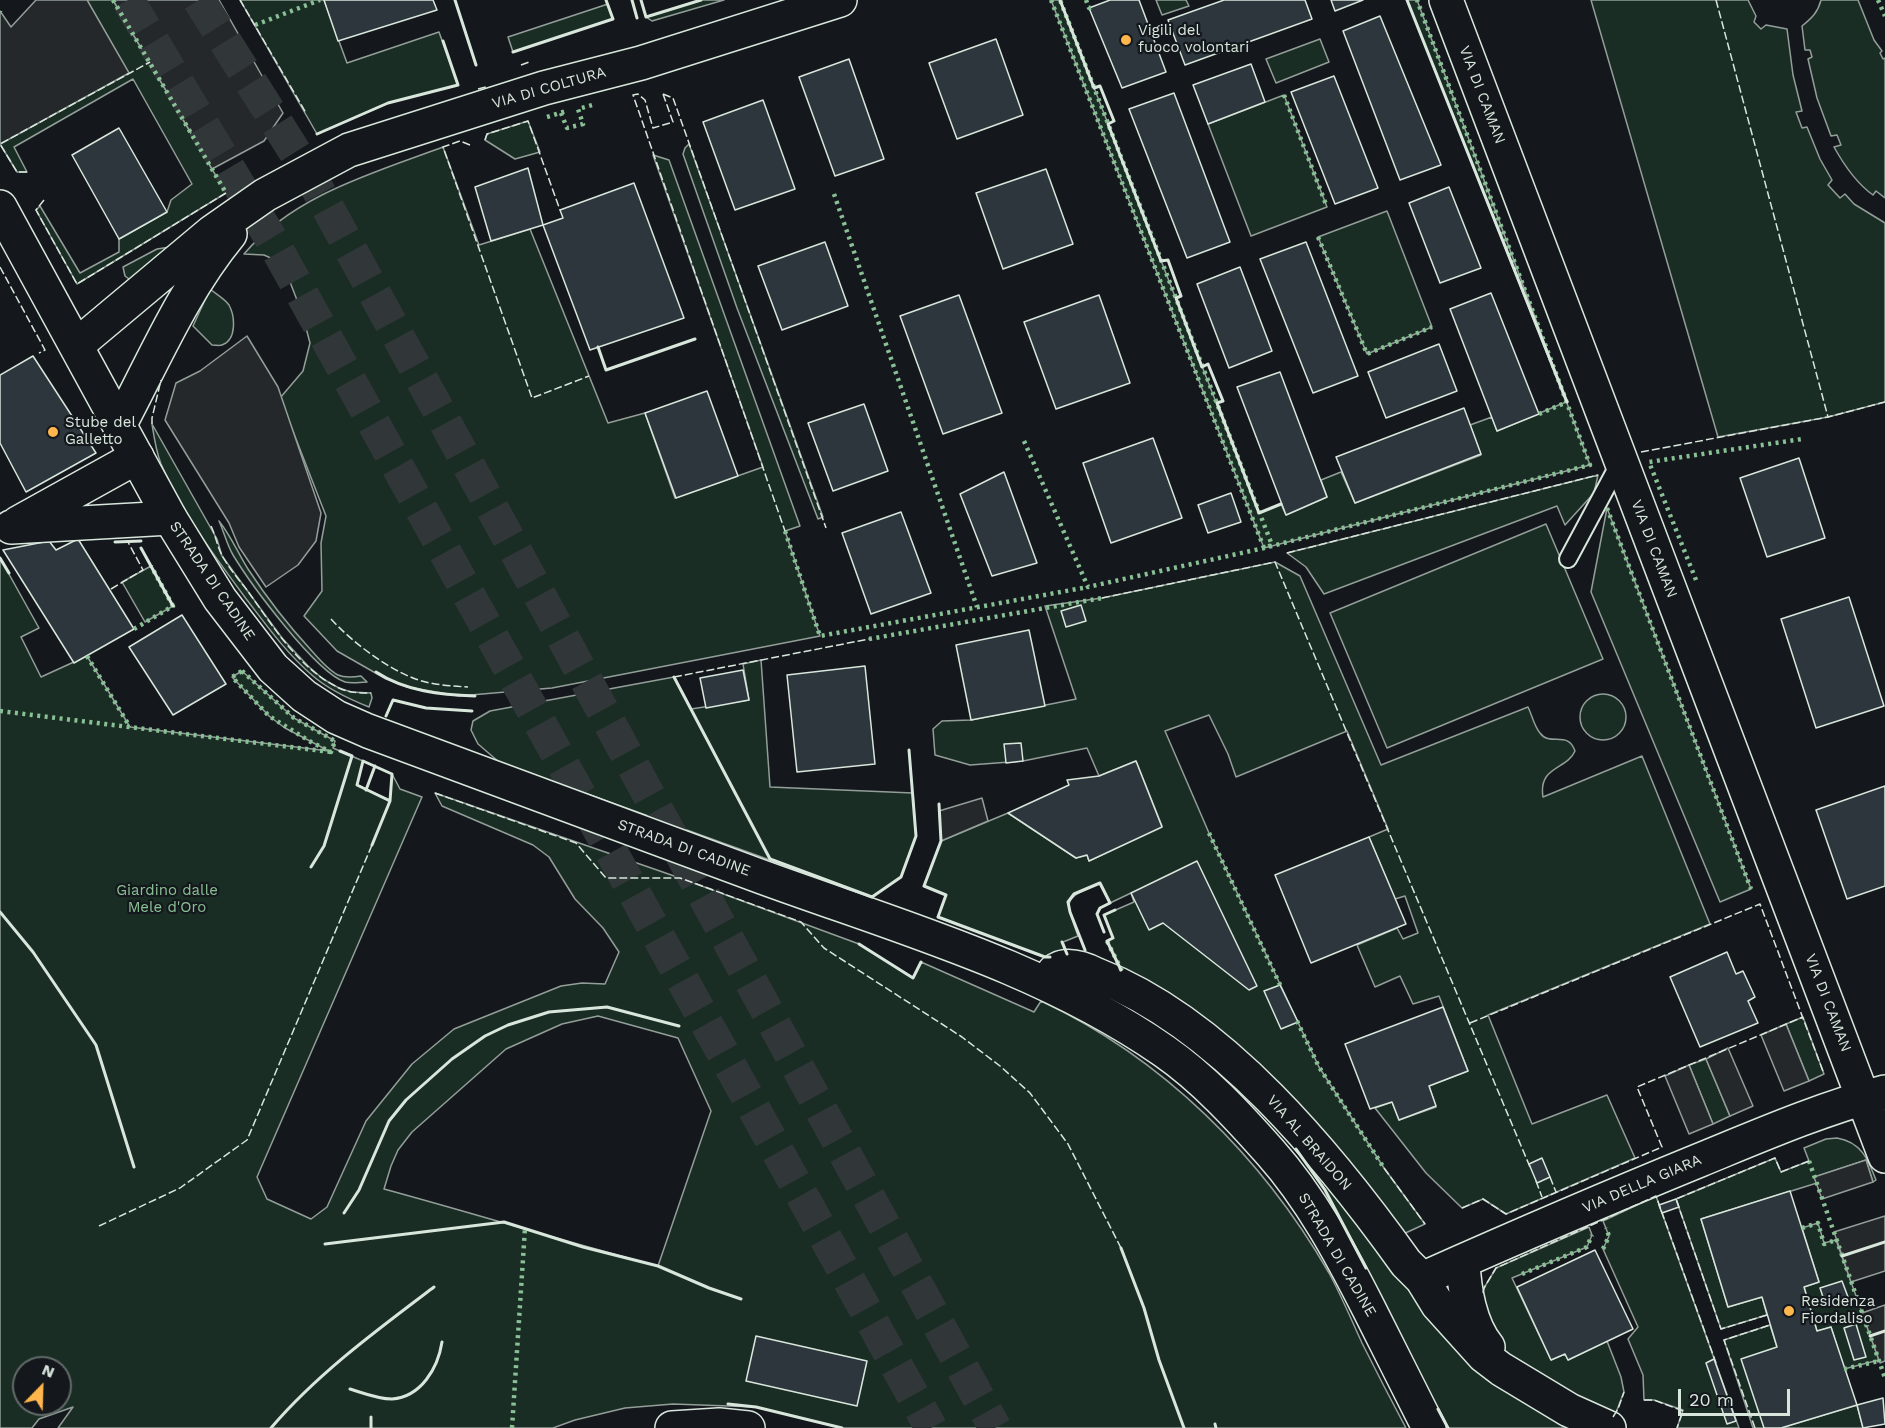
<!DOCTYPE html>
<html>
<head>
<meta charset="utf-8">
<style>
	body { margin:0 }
	#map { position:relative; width:1885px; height:1428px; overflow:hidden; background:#14181c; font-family:"Work Sans",sans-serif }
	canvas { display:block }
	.north { position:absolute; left:12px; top:1356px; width:60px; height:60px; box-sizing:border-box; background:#14181c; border:2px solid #626a69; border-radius:50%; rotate:23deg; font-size:16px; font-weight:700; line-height:24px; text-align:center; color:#d8e6dc }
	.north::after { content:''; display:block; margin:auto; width:21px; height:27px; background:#ffb74d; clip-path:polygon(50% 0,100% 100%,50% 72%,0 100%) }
	.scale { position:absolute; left:1678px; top:1389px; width:112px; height:27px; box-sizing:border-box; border:3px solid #d8e6dc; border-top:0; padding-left:8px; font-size:18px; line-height:21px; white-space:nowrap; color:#d8e6dc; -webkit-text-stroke:4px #14181c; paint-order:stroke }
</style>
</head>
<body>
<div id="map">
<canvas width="1885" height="1428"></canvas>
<div class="north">N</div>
<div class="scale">20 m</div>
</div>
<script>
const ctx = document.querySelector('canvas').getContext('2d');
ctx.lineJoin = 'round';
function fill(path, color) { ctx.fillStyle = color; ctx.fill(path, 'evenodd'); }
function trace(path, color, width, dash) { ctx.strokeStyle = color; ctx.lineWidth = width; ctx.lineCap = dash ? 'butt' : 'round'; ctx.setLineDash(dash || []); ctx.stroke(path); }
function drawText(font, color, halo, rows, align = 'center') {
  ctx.font = font + ' "Work Sans",sans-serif'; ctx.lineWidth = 4.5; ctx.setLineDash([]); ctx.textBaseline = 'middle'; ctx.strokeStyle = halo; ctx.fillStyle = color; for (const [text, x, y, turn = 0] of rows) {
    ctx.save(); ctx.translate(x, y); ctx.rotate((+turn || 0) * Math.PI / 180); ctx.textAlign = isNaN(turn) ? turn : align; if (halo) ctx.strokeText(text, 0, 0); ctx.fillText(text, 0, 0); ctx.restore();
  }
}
const green = new Path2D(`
	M87,0h26l113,193 -149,91 -41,-74 4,-4 40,67 39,-21v-13l48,-27 4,-12 21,-16 -59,-105 -119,68 13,25h-10l-17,-28 129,-71z
	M240,0h84l23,63 92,-31 19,53 -70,18 -71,31z
	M701,0h23l-72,21 -6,-4z
	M1051,0h9l199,513 22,-9 5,11 41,-18 -6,-17 20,-8 14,31 126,-48 -11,-30 22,-8 5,14 69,-29 -159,-402h10l173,465 -326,83z
	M1156,0h30l3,6 -27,9z
	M1591,0h157l8,16 -2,6 7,7 5,-4 21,4 6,46 9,36 -6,1 6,16 5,-1 13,32 12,21 -4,5 12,13 5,-4 9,10 31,19v179l-57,15 -110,20z
	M1821,0h37l16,40 8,11 -2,2 3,6 2,-1v140l-9,-7 -3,4c-17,-12 -29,-30 -39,-48l7,-2 -4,-10 -6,1 -14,-38 -9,-39 4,-2 -2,-7h-5l-3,-24c10,-8 16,-14 19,-26z
	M608,4l5,15 -100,33 -5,-15z
	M1320,39l9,23 -53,21 -10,-24z
	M1284,95l43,112 -76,29 -43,-112z
	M528,121l12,31 -25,7 -30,-19 2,-6z
	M689,144l134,373 -5,2 -81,-211 -54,-154 2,-6z
	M443,147l36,98 51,-16 78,194 37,-10 30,85 88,-31 -110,-312 16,5 131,366 -15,5 35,105 -268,52 -93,8 -52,-9 -21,-8 -49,-28 -33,-35 18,-25 -1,-48 5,-27 -46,-118 23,-27 7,-28 -8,-30 -17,-44 -12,-10 -9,-4 -20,-1c50,-59 129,-81 199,-107z
	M1387,211l45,116 -65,27 -49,-117z
	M170,247l-37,32h-4l-4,-3 -2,-9 34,-18z
	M210,289c6,5 15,10 19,16 6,11 8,35 -7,40 -3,1 -6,0 -10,0l-19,-19z
	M152,424l65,115 5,17 60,82 26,28 15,13 16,9 12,4 20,1 1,5 -3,9c-20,-8 -40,-17 -56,-31 -26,-22 -46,-50 -66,-76 -32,-43 -65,-87 -86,-136 -5,-13 -7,-27 -9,-40z
	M1598,475l-4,18 -29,32 -8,-19 -233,88 -18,-27 -19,-14z
	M1607,508l144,381 -31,13 -129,-310z
	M219,521c12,15 19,32 29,48 19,29 39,55 63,81 7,8 17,20 27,25 7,3 16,2 23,1l6,6c-7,0 -15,2 -22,0 -30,-10 -95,-99 -112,-127 -6,-10 -9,-23 -14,-34z
	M1546,524l57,135 -216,89 -57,-135z
	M0,558l39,70 -18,9 20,40 46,-21 43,71 199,24 -44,-23 -16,-12 -37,-39 10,-6 52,47 41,23 -2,7 30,13 -6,24 33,15 2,-26 8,15 22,8 -165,380 10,22 44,20 16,-12 39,-86 46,-57 42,-35 107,-43 21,-3 23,1 14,-32 -16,-24 -28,-29 -26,-42 -16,-12 -91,-39 -7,-13 245,85 179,66 54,34 8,-16 113,50 7,-11c122,57 221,156 288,272 12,22 22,46 33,70 14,28 29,57 44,85h-564l-86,-21 -83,-3 -48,4 -50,12 -22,8h-495l15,-21 -34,12 -7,9h-32zM598,1016l80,22 33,73 -53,155c-92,-24 -182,-52 -274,-77l7,-23 7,-16 14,-18 94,-83 56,-25zM24,1368h36v36h-36z
	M1275,562l25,14 81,189 147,-58c4,8 6,19 12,26 10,14 28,-3 35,18 -8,19 -37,15 -32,46l99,-41 68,168 -222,91 44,109 75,-29 28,63 -129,56 -23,-15 -21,9 -36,-35 -51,-65 17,-6 7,18 37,-13 -7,-21 39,-15 -29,-75 -26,8 -13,-28 -25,11 -18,-42 40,-17 6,11 15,-6 -13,-37 -10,3 -26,-62 19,-8 -41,-98 -111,46 -8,-23 -19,-39 -44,16 44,102 110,234 65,101 41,56 -26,12 -275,-260 -17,-35 6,-3 -9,-23 30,-13 -3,-9 -21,10 -11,-20c-37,17 -34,15 -21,53l-15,6 6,15h-25l-106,-40 8,-22 -22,-9 17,-45 67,-28 68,45 11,-3 2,6 73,-35 -26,-65 -37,15 -12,-28 -64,13 -53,4 -35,-10 -2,-26 9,-8 29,-1 105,-21 -31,-93 57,-8z
	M151,566l22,40 -28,16 -23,-40z
	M761,660l9,127 143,6 3,43 -15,41 -29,20 -373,-135 -21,-18 -7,-14 2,-9 17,-10 184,-34 17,32 58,-9 -6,-36z
	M1580 717a23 23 0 1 1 46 0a23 23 0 1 1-46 0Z
	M1803,1017l21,57 -15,7 -23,-57z
	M1706,1059l24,57 -17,8 -24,-59z
	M1286,1135l294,293h-132l-123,-238z
	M1837,1138c24,4 31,21 39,42l-3,2 -7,-22 -51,17 2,6 -116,36 27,88 34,-10 5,18 -46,14 -45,-130 99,-41 6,14 28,-11 -5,-13 22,-9z
	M1656,1196l6,17 77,215h-62l6,-18 -29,-10h-10l-1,-25 -15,-36 10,-12 -35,-78 6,-13 -6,-15z
	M1818,1223l6,20 12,-3 43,120 -35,9 -13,-42 -14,4 -13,-44 15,-5 -17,-54z
	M1589,1227l3,8 -5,12 -75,31 39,82 14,-6 3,6 39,-19 14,36 3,15 -9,23 -92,-42 -27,-33 -14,-44 2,-8 12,-20z
	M1770,1325l7,22 -13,81h-11l-29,-88z
	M1857,1405l6,23h-82z`);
fill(green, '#1a2d24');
trace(green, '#939e99', 1.5);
const parking = new Path2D(`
	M36,0h51l42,73 -129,71v-133l11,16z
	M113,0h106l64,113 -19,28 -52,28z
	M247,336l31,51 43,126 -5,28 -18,24 -32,22 -27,-40 -10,-24 -64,-103 11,-37 24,-12z
	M982,798l6,23 -47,20 -2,-30z
	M1786,1024l23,57 -25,10 -23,-56z
	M1728,1048l25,58 -23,10 -24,-57z
	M1689,1065l24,59 -24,10 -24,-58z
	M1866,1160l7,22 -51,17 -8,-22z
	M1885,1216v55l-34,11 -17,-50z
	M1885,1305v56l-5,2 -18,-50z`);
fill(parking, '#24282b');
trace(parking, '#939e99', 1.5);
const building = new Path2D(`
	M324,0h109l4,10 -99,31z
	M1110,0h29l27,72 -44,16 -33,-80z
	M1224,0h81l7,19 -127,46 -17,-45z
	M1331,0h32l-28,11z
	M1380,16l61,149 -41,15 -57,-149z
	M996,39l27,76 -66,24 -28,-76z
	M849,59l35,100 -49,17 -36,-99z
	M1251,64l14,38 -57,22 -15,-39z
	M1334,76l44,112 -43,16 -44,-112z
	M1174,93l56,149 -43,16 -58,-149z
	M763,100l32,89 -60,21 -32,-88z
	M119,128l48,84 -48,27 -47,-84z
	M528,168l15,57 -52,16 -16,-54z
	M1046,169l27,75 -70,25 -27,-76z
	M634,183l50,135 -94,32 -47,-125 20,-7 -3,-8z
	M1449,187l32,81 -41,15 -31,-80z
	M825,242l23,64 -66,24 -24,-64z
	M1306,242l52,134 -45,17 -53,-134z
	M1240,267l32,84 -43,17 -32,-84z
	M1491,293l48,121 -42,17 -47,-122z
	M959,295l43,118 -59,21 -43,-118z
	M1099,295l31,88 -74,26 -32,-87z
	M1439,344l18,47 -71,27 -18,-46z
	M33,356l63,97 -70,39 -26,-49v-68z
	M1280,372l47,125 -41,18 -49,-128z
	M707,391l31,85 -62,22 -31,-85z
	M864,404l24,67 -55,20 -25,-68z
	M1464,408l17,46 -126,49 -19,-46z
	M1153,438l29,80 -71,25 -28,-80z
	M1799,458l26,80 -58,19 -27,-79z
	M1004,472l33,91 -45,13 -32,-82z
	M1231,493l10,29 -33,11 -10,-28z
	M901,512l30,81 -60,21 -29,-81z
	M78,539l56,90 -60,34 -71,-113 46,-9 7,9z
	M1849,597l35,109 -68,22 -35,-109z
	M1081,605l5,16 -20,6 -5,-16z
	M182,615l44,69 -53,31 -44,-68z
	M1029,630l16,76 -74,14 -15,-75z
	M865,666l10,98 -78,8 -10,-97z
	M743,670l6,30 -43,8 -6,-30z
	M1021,743l2,18 -17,2 -2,-19z
	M1136,761l26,66 -73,34 -2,-6 -11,3 -68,-45 61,-28 -2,-5 32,-4z
	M1885,786v100l-38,13 -31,-89z
	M1369,837l37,87 -95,39 -36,-88z
	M1197,861l60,125 -8,4 -86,-67 -14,7 -18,-37z
	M1727,952l9,22 7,-3 12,26 -7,4 10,22 -58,24 -30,-70z
	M1280,985l18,37 -17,7 -17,-38z
	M1443,1007l25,64 -39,15 7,20 -37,14 -7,-18 -22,7 -25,-65z
	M1542,1158l8,19 -13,6 -8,-19z
	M1790,1191l29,91 -15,5 13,44 14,-4 26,78 -76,23h-17l-23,-69 36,-12 -15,-50 -34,10 -27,-88z
	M1676,1199l3,8 -17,6 -3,-8z
	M1595,1250l38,79 -65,31 -3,-6 -14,6 -34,-73z
	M1842,1281l6,16 -23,6 -5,-15z
	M1856,1324l10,33 -12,3 -10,-32z
	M756,1336l111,25 -10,45 -111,-25z
	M1714,1359l22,62 -9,3 -21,-61z
	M1883,1398l2,26 -22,4 -6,-23z`);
fill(building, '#2c363c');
trace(building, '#d8e6dc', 1.5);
trace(new Path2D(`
	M128,0l145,242 658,1186
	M199,0l113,179 683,1249`), '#313739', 33, [33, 16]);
const service = new Path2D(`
	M1568,559l52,-97`);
const minor = new Path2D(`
	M1446,0l439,1156
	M77,345l135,-113 53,-37 84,-45 195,-62 97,-25 199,-63
	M120,424c34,-64 63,-133 110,-190
	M18,523l119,-66
	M11,527l159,-9
	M1048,984c2,-5 4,-13 10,-15 11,-6 29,1 39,6 124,48 234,183 309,288l16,16 16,26 46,51 17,13 68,41 40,18
	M1463,1261c1,28 7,64 25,86
	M1422,1279c92,-41 185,-81 278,-119 61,-25 121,-51 185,-68`);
const tertiary = new Path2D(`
	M0,207l170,311 50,81 53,69 31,28 32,21 32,14c131,49 262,98 394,146 137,50 281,90 402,174 39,27 74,65 106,101 41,46 71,102 99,157 20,40 40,79 60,119
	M672,1428l47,-3 29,3`);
trace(service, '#d8e6dc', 20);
trace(minor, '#d8e6dc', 36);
trace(tertiary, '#d8e6dc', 36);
trace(service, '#14181c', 16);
trace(minor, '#14181c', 33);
trace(tertiary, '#14181c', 33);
trace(new Path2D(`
	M113,0l113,193
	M1051,0l213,548 8,-3 -212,-545
	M1086,0l3,8 4,-1
	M1878,0l7,16
	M0,11v1
	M255,25l65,-25
	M1284,95l43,112
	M561,113l6,15 16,-4 -5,-15 18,-5
	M547,117l19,-6
	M834,194l143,413
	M1318,237l49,117 65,-27
	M1539,414l28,-12
	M1024,441l64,146 176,-39 326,-83 -173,-465
	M1607,508l144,381
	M785,531l35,105 268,-49
	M1696,580l-47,-118 153,-23
	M134,629l39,-23 -22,-40
	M869,639l233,-41
	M87,656l43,71
	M242,671l52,47 41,23 -4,11 -20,-10 -42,-26 -37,-39z
	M0,711l331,41
	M1209,833l73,156
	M1107,941l15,30
	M1297,1021l22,46 65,101
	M1809,1161l76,217
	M1802,1228l16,-5 6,21 12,-4
	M1603,1249l6,-13 -3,-8
	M1522,1274l65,-27 5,-12
	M1844,1369l35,-8
	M512,1428l13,-200`), '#8ac095', 4.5, [3, 4.5]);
trace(new Path2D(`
	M240,0l66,113
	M1716,0l112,417
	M521,65l8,-3
	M478,89l8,-2
	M663,94l10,28 -20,6 -8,-28 -7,-6 -5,1 152,436
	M663,94l10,4 153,430
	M485,140l2,-6 41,-13 32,89
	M470,145l-10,-4 -17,6 89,251 57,-22
	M27,172h-10l-17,-28 150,-82
	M44,200l-8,10 41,74 149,-91
	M0,267l45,83 -6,3
	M152,424v-6l9,-38
	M1641,452l187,-35 57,-15
	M211,526c5,10 6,21 12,31 6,11 16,23 24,33 25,35 52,79 92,98 10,5 21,5 32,5
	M1287,553l311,-78
	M111,589l32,-19 -15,-28
	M1102,598l173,-36 255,605
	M331,619c20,22 54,48 82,59 18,7 37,8 55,9
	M674,677l195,-38
	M435,793l141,50 30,35h74l121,44 23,26 138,89 38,29 30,27 38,51 53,104
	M1470,1023l290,-119 64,170
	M1384,1168l41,56
	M1550,1177l6,15
	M1536,1181l6,16
	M1462,1208l21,-9 23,15 156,-67 -25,-60 166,-70
	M99,1226l81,-38 67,-48 125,-295
	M1483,1293l1,-5 12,-20 160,-72 60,167
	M1767,1315l-46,14 -45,-130 99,-41 6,14 28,-11
	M1644,1400h10l29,11 -6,17
	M1613,1417l5,-8 6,-17
	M1755,1428l-31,-88 46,-15`), '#d8e6dc', 1.5, [8, 3]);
trace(new Path2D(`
	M455,0l21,65
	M632,0l5,18
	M641,0l5,17 55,-17
	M1060,0l34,88 6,-2 14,35 -6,3 53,137 7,-1 13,36 -5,2 26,69 6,-3 15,37 -6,2 42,110 22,-9
	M1407,0l160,402
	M513,52l100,-33 -7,-19
	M317,134l71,-31 70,-18 -15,-44
	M598,347l8,23 89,-31
	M115,542l26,-1
	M141,548l32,58
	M0,558l9,15
	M376,672c29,19 65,23 99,24
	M674,677l96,182 102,38 29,-20 15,-41 -7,-86
	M386,716l7,-16 33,8 46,3
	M366,790l9,-24
	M939,804l2,37 -17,45 22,9 -8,22 107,40h5
	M372,845l18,-44 2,-27 -29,-13 -6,24 33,16
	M311,867l13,-21 28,-90 -12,-5
	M1115,910l-11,5 9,23 -6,3 14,29
	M0,912l33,40 63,93 38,122
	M1062,942l5,12
	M859,944l54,34 8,-16
	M1085,950l-15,-38 -2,-10 6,-8 26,-11 10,20 -10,5 -3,6 7,18
	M1296,1149l29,41 41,78
	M344,1213l15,-23 30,-69 17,-21 46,-41 33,-23 23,-11 41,-13 58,-5 72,19
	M325,1244l179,-22 79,25 75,19 51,22 32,11
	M1121,1248l23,60 15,52 25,68
	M1842,1256l43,-14
	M1870,1336l15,-5
	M350,1389c13,4 28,10 42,10 29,-2 46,-31 50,-57
	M728,1404l28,3 86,21
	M1438,1409l10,19
	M371,1417v11
	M1215,1424l1,4
	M271,1428c46,-54 106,-98 163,-141`), '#d8e6dc', 3);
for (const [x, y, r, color] of [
	[1126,40,6,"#ffb74d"],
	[53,432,6,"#ffb74d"],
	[1789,1311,6,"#ffb74d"]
]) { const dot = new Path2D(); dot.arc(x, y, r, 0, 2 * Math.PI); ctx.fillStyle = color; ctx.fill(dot); trace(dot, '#14181c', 2); }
drawText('15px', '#d8e6dc', '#14181c', [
	["Vigili del",1138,31],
	["fuoco volontari",1138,48],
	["Stube del",65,423],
	["Galletto",65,440],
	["Residenza",1801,1302],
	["Fiordaliso",1801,1319]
], 'left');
drawText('15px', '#d8e6dc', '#14181c', [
	["VIA DI COLTURA",549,88,-16],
	["VIA DI CAMAN",1482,95,69],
	["VIA DI CAMAN",1654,549,69],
	["STRADA DI CADINE",212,581,56],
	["STRADA DI CADINE",684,848,20],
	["VIA DI CAMAN",1828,1003,69],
	["VIA AL BRAIDON",1309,1143,49],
	["VIA DELLA GIARA",1642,1184,-23],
	["STRADA DI CADINE",1337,1255,60]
]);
drawText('15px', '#8ac095', '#14181c', [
	["Giardino dalle",167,891],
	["Mele d'Oro",167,908]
]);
</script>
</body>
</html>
